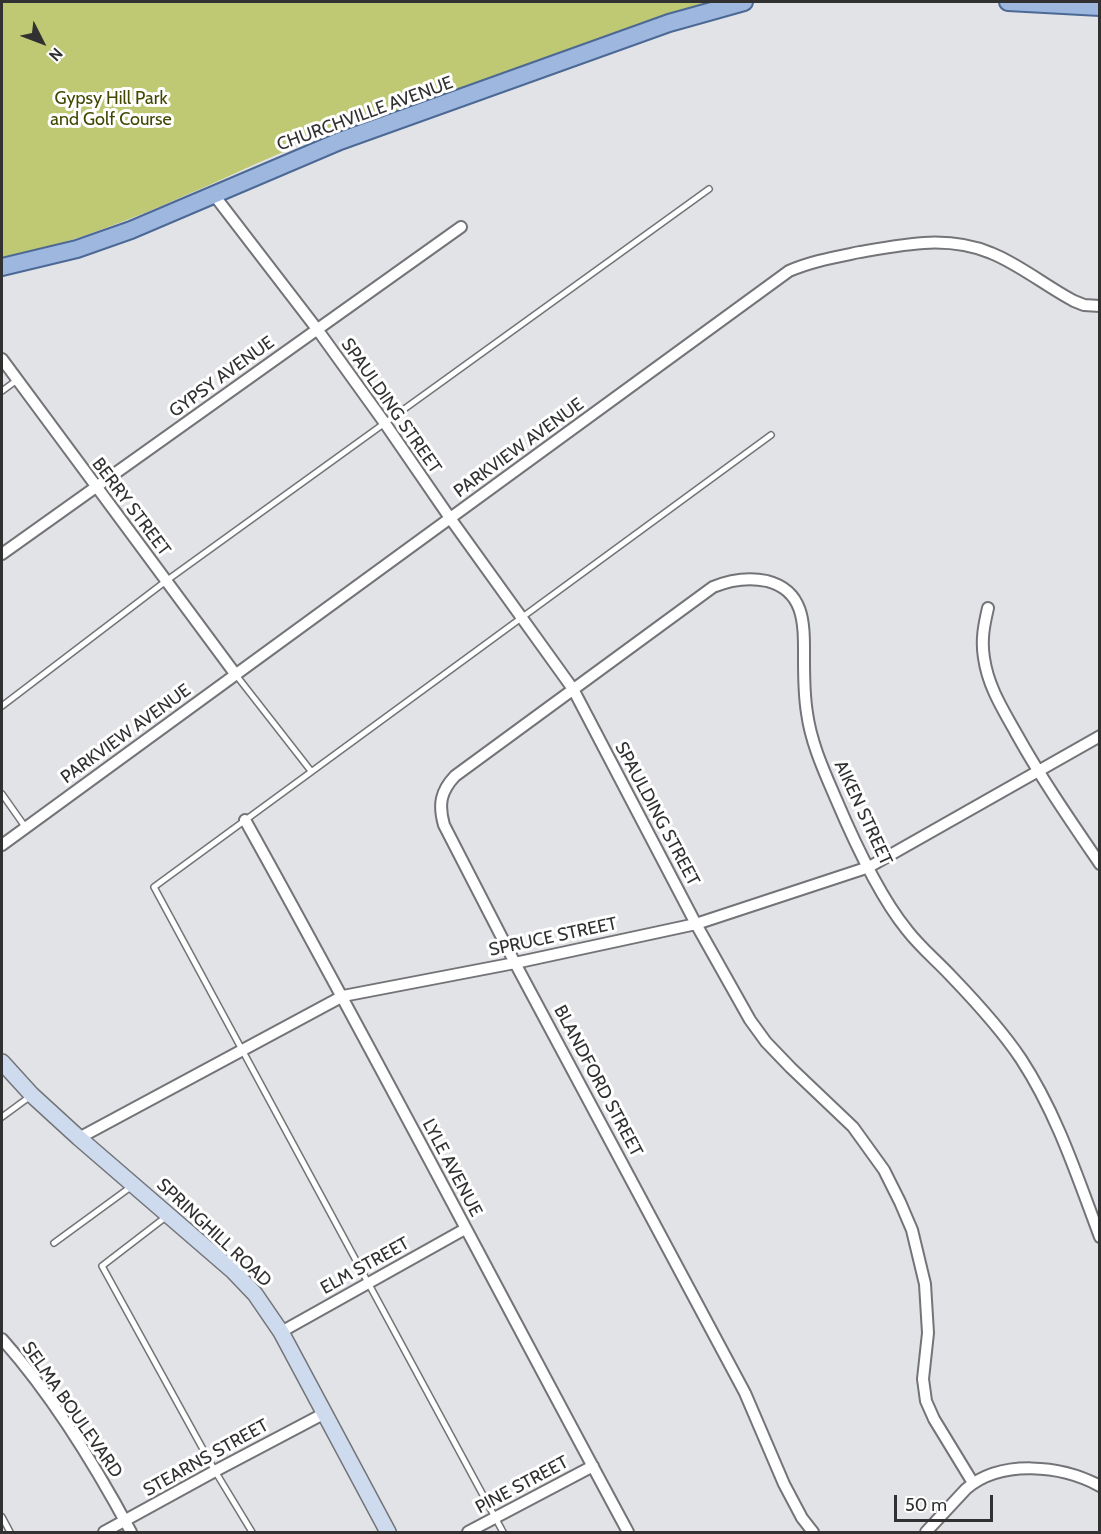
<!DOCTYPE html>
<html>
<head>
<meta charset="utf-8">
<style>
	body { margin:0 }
	#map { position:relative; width:1101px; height:1534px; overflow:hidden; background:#e2e3e6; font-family:Cabin,sans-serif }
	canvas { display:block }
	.frame { position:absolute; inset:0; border:3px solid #313132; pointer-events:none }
	.north { position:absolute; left:12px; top:12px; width:60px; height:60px; -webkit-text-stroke:4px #fff; paint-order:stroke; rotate:132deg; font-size:16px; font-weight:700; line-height:24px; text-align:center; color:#313132 }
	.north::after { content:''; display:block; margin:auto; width:21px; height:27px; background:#313132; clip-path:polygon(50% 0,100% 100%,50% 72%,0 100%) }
	.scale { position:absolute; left:894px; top:1495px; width:99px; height:27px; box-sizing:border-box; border:3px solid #313132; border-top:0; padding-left:8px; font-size:18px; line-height:21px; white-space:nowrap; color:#313132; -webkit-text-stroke:4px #fff; paint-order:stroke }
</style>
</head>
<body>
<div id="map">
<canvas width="1101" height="1534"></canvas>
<div class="frame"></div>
<div class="north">N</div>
<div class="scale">50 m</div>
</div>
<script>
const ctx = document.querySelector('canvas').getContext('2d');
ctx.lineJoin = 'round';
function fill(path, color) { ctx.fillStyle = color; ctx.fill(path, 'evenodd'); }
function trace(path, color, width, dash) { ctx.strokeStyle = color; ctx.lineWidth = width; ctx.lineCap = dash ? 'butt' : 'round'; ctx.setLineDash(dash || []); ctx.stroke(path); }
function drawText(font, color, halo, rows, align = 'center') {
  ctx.font = font + ' Cabin,sans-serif'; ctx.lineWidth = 6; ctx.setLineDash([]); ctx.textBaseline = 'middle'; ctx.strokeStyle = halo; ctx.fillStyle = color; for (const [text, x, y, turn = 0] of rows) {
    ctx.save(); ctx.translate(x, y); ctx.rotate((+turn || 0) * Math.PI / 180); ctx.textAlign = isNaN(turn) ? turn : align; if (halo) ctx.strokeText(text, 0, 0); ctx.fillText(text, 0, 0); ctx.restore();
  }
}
fill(new Path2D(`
	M2,2h721l-51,12 -351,122c-106,43 -207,100 -319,122z`), '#bfc973');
const lane = new Path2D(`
	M2,391l15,-11
	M236,675l75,96
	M2,706l164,-125 543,-392
	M2,794l24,34
	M2,1117l30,-22
	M167,1216l-65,50 113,205 37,61
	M54,1243l78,-57
	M2,1517l8,15
	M503,1532l-349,-645 617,-452`);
const street = new Path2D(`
	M214,195l103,134 67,93 66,96 123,171 123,235 54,96 16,22 25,26 62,59 31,43 16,32 12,28 13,54 3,49 -5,46 3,22 8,18 39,64
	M2,359l234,316
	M2,554l459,-327
	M988,608c-4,17 -7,32 -4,50 4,28 18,50 32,75 25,45 54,87 84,131
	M245,820c131,235 255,475 383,712
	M2,845l787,-574c23,-10 47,-14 71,-19 45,-8 88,-17 131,1 28,11 56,34 83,48l10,4 16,1
	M79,1138l264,-142 172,-33 181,-39 173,-57 231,-131
	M281,1332l184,-103
	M2,1339c51,57 93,126 129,193
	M104,1532l111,-61 110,-58
	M468,1532l125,-66
	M813,1532l-11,-14 -18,-34 -39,-91 -230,-430 -71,-138c-6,-21 -3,-34 11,-49l258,-189c17,-7 35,-10 54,-6 39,10 37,45 37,78 0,18 0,36 3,54 4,30 17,58 29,86 17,40 44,98 71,131 13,17 29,30 44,46 25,26 50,53 70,83 36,55 56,117 79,178
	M926,1532l40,-43c35,-30 95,-24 134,-3`);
const secondary = new Path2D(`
	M2,1062l30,33 47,43 154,133 22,23 26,38 107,200`);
const primary = new Path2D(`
	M1008,2l92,5
	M2,267l75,-18 54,-19 209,-89 329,-118 75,-21`);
trace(lane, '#737477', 8);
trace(street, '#737477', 14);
trace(secondary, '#737477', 18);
trace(primary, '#4c6995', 20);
trace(lane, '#fff', 5);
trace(street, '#fff', 10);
trace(secondary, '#cedbef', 15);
trace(primary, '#9db7df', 16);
drawText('18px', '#434801', '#fff', [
	["Gypsy Hill Park",111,99],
	["and Golf Course",111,120]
]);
drawText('18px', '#313132', '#fff', [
	["CHURCHVILLE AVENUE",365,114,-20],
	["GYPSY AVENUE",222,377,-36],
	["SPAULDING STREET",391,406,55],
	["PARKVIEW AVENUE",519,448,-36],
	["BERRY STREET",131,507,53],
	["PARKVIEW AVENUE",126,734,-36],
	["AIKEN STREET",863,813,65],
	["SPAULDING STREET",657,814,62],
	["SPRUCE STREET",553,937,-12],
	["BLANDFORD STREET",598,1081,62],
	["LYLE AVENUE",452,1168,62],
	["SPRINGHILL ROAD",214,1233,43],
	["ELM STREET",365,1266,-29],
	["SELMA BOULEVARD",72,1410,55],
	["STEARNS STREET",206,1458,-29],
	["PINE STREET",522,1485,-28]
]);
</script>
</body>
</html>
